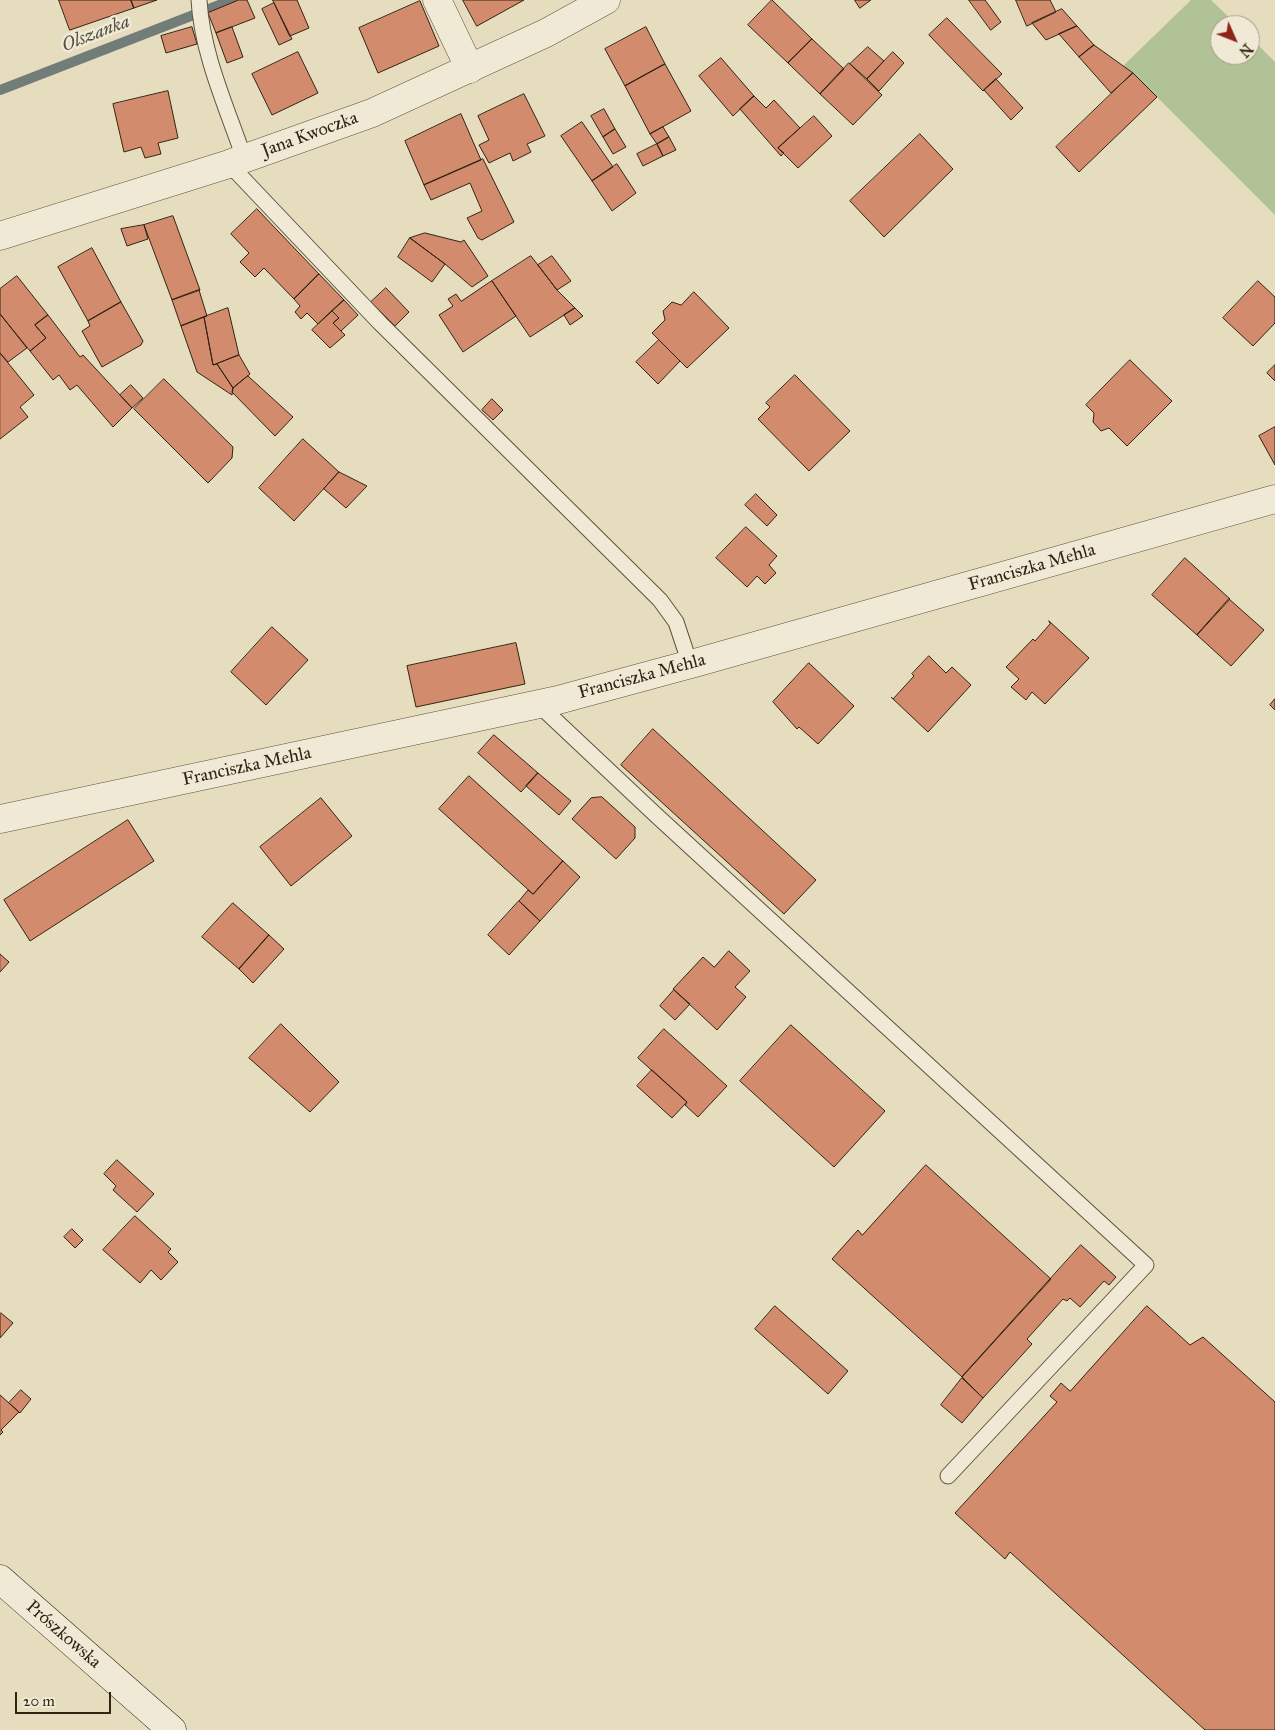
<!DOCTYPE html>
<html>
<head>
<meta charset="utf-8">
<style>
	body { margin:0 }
	#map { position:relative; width:1275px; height:1730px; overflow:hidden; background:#e6ddbf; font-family:"IM FELL Great Primer",serif }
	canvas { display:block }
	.north { position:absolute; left:1210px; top:15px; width:50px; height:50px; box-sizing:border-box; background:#efe9d5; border:1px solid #a39a87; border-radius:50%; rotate:134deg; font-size:14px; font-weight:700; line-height:20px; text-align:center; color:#322412 }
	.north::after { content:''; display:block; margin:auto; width:18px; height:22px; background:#8f2418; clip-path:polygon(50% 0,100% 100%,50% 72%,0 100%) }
	.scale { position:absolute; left:15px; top:1692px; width:96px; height:22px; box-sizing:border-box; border:2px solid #322412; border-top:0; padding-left:6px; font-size:15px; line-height:18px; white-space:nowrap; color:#322412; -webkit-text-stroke:4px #efe9d5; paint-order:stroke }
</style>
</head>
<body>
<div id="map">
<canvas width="1275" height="1730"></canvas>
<div class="north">N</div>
<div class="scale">20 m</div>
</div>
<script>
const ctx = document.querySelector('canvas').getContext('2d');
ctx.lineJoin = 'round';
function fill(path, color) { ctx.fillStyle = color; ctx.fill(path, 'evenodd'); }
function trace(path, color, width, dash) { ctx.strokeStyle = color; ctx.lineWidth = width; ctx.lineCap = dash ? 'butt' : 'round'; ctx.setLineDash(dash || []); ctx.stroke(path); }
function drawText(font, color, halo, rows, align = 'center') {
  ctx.font = font + ' "IM FELL Great Primer",serif'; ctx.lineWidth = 5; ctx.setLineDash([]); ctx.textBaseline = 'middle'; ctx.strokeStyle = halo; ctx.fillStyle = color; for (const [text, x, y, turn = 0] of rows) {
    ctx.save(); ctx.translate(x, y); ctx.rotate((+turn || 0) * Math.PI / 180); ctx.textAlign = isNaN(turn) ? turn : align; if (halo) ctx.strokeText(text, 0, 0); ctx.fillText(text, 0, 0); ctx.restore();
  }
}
fill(new Path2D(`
	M1191,0h20l26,25h-17v30h30v-18l25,25v153l-142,-142 -10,-7z`), '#b0c296');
trace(new Path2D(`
	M0,90l232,-90`), '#727d79', 10);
const building = new Path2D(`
	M59,0h72l3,8 -64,22z
	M131,0h26l-23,8z
	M239,0h8l8,18 -39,15 -8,-20z
	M273,0h24l12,28 -19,8z
	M463,0h61l-47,26z
	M772,0l40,39 -24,24 -40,-38z
	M855,0h16l-11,8z
	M969,0h16l16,22 -10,8z
	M1016,0h34l6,12 -29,14z
	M420,1l19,45 -61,27 -19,-45z
	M274,3l18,36 -13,6 -17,-36z
	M1062,9l15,17 -31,14 -14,-17z
	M947,18l55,56 -19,17 -54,-56z
	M1077,26l17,19 -15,12 -20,-23z
	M192,27l5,17 -31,9 -5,-17z
	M232,27l11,30 -16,6 -11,-30z
	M646,27l19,37 -40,22 -20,-37z
	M812,39l32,30 -24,25 -32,-31z
	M1094,45l39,28 -22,20 -32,-36z
	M868,47l16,14 -17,18 -17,-15z
	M298,52l20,41 -46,22 -20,-41z
	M893,52l11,11 -25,28 -12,-12z
	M721,58l33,38 -21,20 -34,-40z
	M849,63l33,32 -29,30 -33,-31z
	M665,64l26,47 -41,23 -25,-48z
	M1133,73l24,24 -78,75 -23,-25z
	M996,79l27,29 -12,12 -27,-30z
	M168,91l10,47 -20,5 3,11 -16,4 -4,-11 -17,5 -11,-48z
	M524,94l21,42 -18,8 4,8 -18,9 -3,-8 -21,10 -10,-18 10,-5 -11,-24z
	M754,96l12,12 8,-8 26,28 -22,20 6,5 -3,3 -41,-47z
	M604,109l11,20 -12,8 -12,-21z
	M461,114l20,46 -57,25 -19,-44z
	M814,116l18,20 -34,32 -20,-20z
	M582,122l31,45 -21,14 -31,-45z
	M663,127l6,10 -12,7 -7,-10z
	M615,129l11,18 -13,7 -10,-17z
	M920,134l33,35 -69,68 -34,-36z
	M669,137l7,13 -13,6 -6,-12z
	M657,144l6,12 -20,10 -6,-12z
	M483,159l31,63 -32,18 -4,-2 -11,-20 15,-7 -12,-28 -39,17 -7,-15z
	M617,164l19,29 -24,18 -20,-30z
	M257,209l62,65 -25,25 -30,-31 -9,9 -15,-15 9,-9 -18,-19z
	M173,216l27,74 -28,10 -28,-75z
	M144,225l4,14 -21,7 -6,-17z
	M425,233l36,9 3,-2 24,36 -16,11 -27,-23 -35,-26z
	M410,238l35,26 -13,18 -34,-25z
	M92,248l29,54 -33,19 -30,-54z
	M531,256l26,34 18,18 -45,29 -38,-56z
	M552,256l19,25 -14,9 -19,-25z
	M319,274l25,26 -26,24 -11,-11 -6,6 -6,-7 5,-6 -6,-7z
	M17,276l31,39 -13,10 11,13 -16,13 -30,-37v-25z
	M492,281l24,35 -53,36 -24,-37 14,-9 -5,-7 8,-5 5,7z
	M1258,281l17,16v26l-22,23 -30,-28z
	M386,288l23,24 -14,14 -24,-24z
	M199,290l8,26 -26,10 -9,-26z
	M694,292l35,36 -42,40 -35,-35 13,-13 -2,-9 9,-9 9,3z
	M344,300l14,15 -17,16 -8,-8 6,-5 -7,-7z
	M121,302l22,39 -2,4 -39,22 -20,-36 8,-5 -2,-5z
	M228,308l11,47 -26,10 -9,-48z
	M575,308l8,8 -13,9 -6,-10z
	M332,311l7,7 -6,5 12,12 -15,13 -18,-18z
	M0,314l27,34 -19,14 -8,-9z
	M48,315l32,42 3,-2 49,53 -19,19 -36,-42 -7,5 -11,-15 -6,5 -23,-29 16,-13 -11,-13z
	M204,317l9,48 4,-1 16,24 -1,7 -35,-23 -16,-46z
	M659,340l21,21 -22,23 -22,-22z
	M0,353l34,42 -14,12 8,10 -28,22z
	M239,355l11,19 -17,14 -16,-24z
	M1130,360l42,41 -45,45 -18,-18 -8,3 -8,-9 1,-9 -8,-8z
	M1275,365v16l-8,-8z
	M795,375l55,56 -41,40 -51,-52 12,-12 -4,-4z
	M248,376l45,41 -18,19 -43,-44 1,-4z
	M164,379l69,68 -1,11 -24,25 -74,-74z
	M131,385l12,13 -11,10 -12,-13z
	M492,399l11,11 -10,10 -11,-10z
	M1275,427v38l-16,-29z
	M303,439l36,33 -45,49 -35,-33z
	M339,472l28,14 -21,22 -22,-19z
	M756,494l21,21 -10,11 -22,-21z
	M746,527l31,29 -8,9 7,8 -11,11 -8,-8 -10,11 -31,-29z
	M1185,558l45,41 -33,36 -45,-40z
	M1229,599l35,31 -33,36 -34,-31z
	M1049,621l40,37 -44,46 -13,-12 -6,8 -15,-13 8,-8 -13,-12 27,-28 2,2 15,-17z
	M272,627l36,33 -42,45 -35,-33z
	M516,643l9,41 -109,23 -9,-41z
	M929,656l17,17 6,-6 19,18 -43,47 -37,-35 2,2 21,-23 -2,-2z
	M809,663l45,43 -36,38 -19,-17 -2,2 -24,-27z
	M1275,699v11l-5,-5z
	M653,729l163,151 -32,34 -163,-149z
	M494,735l44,38 -17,19 -43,-39z
	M538,773l33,28 -12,14 -33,-29z
	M469,776l94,85 -30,33 -94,-85z
	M602,797l33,30v11l-19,21 -44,-40 19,-21z
	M321,798l31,38 -61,50 -31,-39z
	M128,820l26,41 -124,80 -26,-41z
	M563,861l17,16 -40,44 -21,-20 9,-11 5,4z
	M519,901l21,20 -31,34 -21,-20z
	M233,903l36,32 -30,34 -37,-32z
	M269,935l15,14 -31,34 -14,-14z
	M729,951l21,20 -15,16 11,10 -29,33 -44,-41 30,-32 11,10z
	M0,954l9,8 -9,10z
	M674,990l16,14 -15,16 -15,-14z
	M281,1024l58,58 -29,30 -61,-54z
	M791,1025l94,86 -51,56 -94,-86z
	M664,1029l63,57 -29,31 -13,-12 2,-3 -49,-44z
	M652,1070l35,32 -15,16 -35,-32z
	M117,1160l37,34 -17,18 -24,-22 3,-4 -12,-12z
	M926,1165l125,114 -89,98 -130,-118 26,-29 4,5z
	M135,1216l36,33 -3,3 10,10 -17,18 -10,-10 -11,13 -37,-33z
	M72,1229l11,11 -8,8 -11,-11z
	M1081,1245l35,32 -7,8 -5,-4 -24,26 -10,-9 -3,3 -4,-2 -36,40 5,5 -49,54 -21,-21z
	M775,1306l73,65 -20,23 -73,-65z
	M1147,1306l43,39 13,-8 72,65v328h-70l-195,-178 -5,7 -50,-46 102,-111 -7,-6 11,-13 9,8z
	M1,1313l12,10 -13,15v-24z
	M962,1378l21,20 -21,25 -21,-18z
	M21,1390l10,9 -11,14 -11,-10z
	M0,1395l19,17 -18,18 2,2 -3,3z`);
fill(building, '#d28b6c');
trace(building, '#322412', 1);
const service = new Path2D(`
	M199,0c3,54 28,108 45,158
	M229,164l151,159 280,277 16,22 14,42
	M538,704l119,112 489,449 -198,211`);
const minor = new Path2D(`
	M437,0l33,69
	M0,819l558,-119 144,-39 573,-162`);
const tertiary = new Path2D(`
	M0,236l229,-72 143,-51 174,-80 60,-33`);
const secondary = new Path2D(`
	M0,1579l172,151`);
trace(service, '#5f523d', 17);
trace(minor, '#5f523d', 29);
trace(tertiary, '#5f523d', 29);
trace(secondary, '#322412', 29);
trace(service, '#efe9d5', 15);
trace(minor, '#efe9d5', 28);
trace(tertiary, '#efe9d5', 28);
trace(secondary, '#efe9d5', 28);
drawText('18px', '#322412', '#efe9d5', [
	["Jana Kwoczka",310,135,-20],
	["Franciszka Mehla",1032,568,-16],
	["Franciszka Mehla",642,677,-15],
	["Franciszka Mehla",247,767,-12],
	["Prószkowska",63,1635,41]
]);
drawText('italic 19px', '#525045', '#efe9d5', [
	["Olszanka",96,34,-21]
]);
</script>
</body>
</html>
